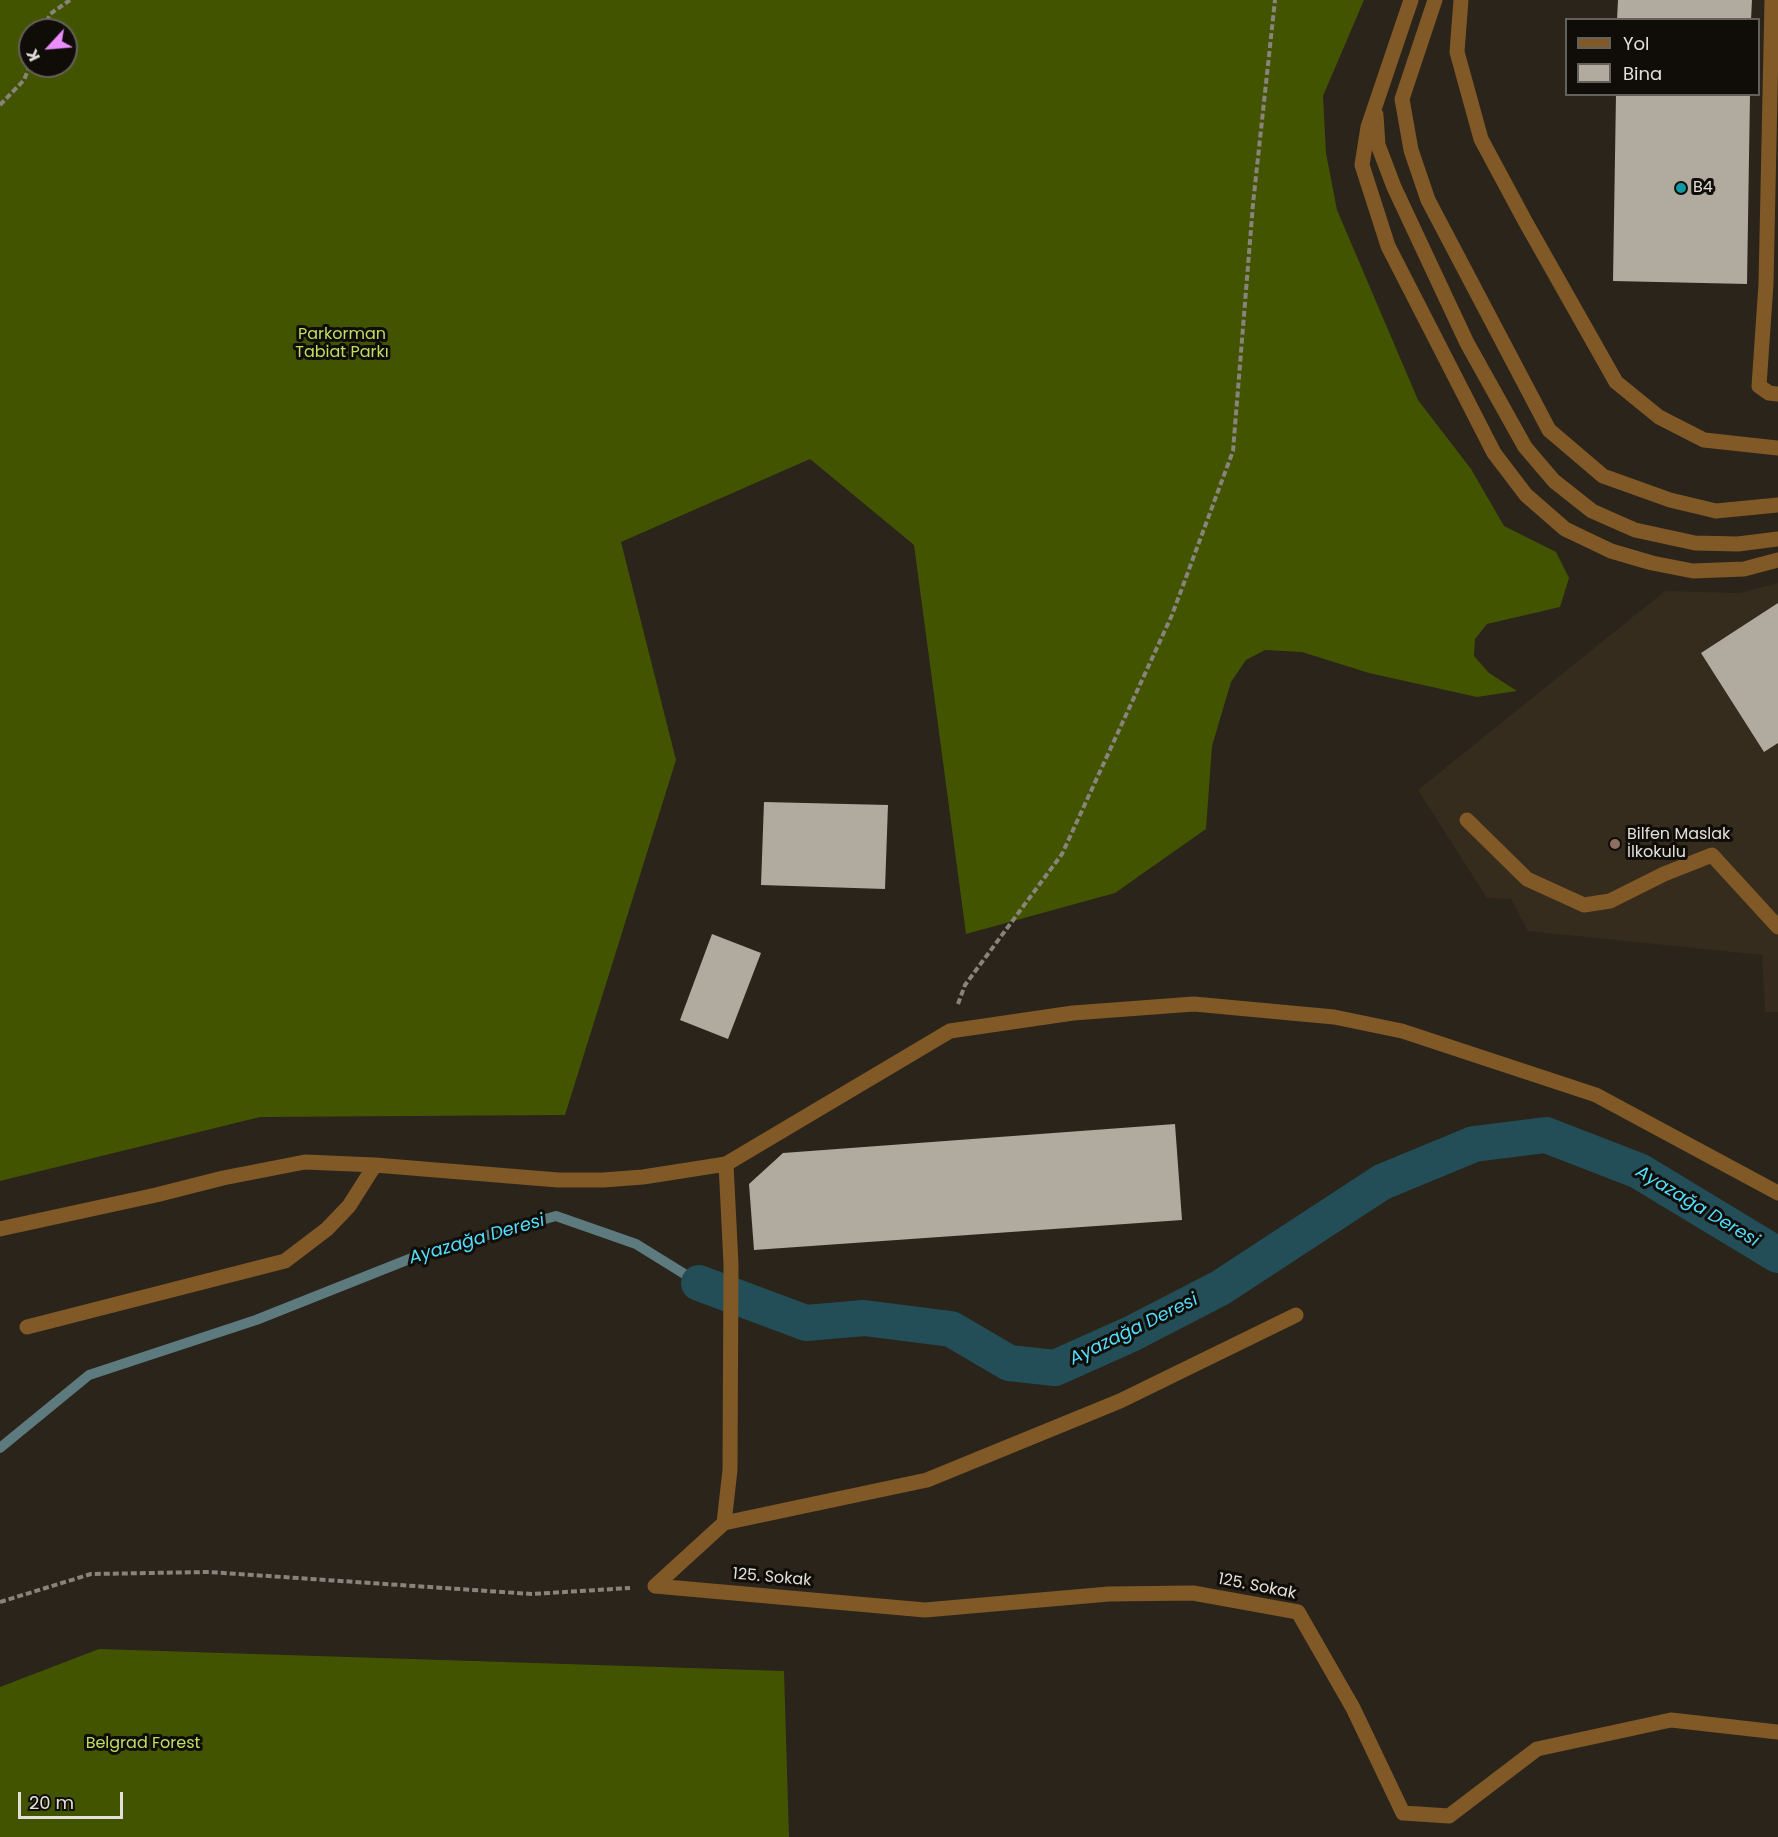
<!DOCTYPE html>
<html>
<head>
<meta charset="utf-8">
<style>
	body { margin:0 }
	#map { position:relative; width:1778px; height:1837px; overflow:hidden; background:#2a241a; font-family:Poppins,sans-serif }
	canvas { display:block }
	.legend { position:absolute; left:1565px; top:18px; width:195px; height:78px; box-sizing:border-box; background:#100d09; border:2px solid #64615c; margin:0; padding:8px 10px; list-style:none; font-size:18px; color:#e3dfd9 }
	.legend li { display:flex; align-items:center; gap:12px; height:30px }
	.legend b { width:30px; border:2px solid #64615c }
	.north { position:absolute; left:18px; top:18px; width:60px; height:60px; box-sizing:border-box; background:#100d09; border:2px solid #64615c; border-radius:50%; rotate:244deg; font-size:16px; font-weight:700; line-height:24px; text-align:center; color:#e3dfd9 }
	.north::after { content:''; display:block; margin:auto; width:21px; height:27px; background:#ea8dfd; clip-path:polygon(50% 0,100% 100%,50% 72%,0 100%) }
	.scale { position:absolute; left:18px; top:1792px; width:105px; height:27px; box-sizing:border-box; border:3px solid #e3dfd9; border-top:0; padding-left:8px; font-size:18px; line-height:21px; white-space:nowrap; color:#e3dfd9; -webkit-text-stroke:4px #100d09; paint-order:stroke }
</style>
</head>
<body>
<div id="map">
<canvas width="1778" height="1837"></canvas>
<ul class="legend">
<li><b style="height:8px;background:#805926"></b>Yol</li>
<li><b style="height:16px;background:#b1aa9e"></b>Bina</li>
</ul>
<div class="north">K</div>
<div class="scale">20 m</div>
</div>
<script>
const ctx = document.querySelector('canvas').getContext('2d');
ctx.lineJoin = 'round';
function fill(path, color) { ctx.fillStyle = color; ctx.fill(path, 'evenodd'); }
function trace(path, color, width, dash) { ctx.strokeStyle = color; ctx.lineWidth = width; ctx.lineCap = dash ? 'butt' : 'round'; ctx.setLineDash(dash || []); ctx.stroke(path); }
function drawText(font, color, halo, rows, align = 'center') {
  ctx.font = font + ' Poppins,sans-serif'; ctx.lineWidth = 6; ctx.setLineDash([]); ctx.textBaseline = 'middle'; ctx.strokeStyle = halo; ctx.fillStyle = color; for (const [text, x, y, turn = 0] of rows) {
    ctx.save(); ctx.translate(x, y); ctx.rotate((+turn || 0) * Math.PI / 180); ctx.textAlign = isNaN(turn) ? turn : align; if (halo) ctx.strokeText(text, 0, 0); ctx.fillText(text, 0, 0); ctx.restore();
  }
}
fill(new Path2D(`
	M1778,583v429h-13l-3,-57 -234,-24 -17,-32 -24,-1 -69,-108 247,-199 75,2z`), '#352c1d');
fill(new Path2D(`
	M0,0h1364l-41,96 3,57 11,57 81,190 53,69 33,57 52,26 13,26 -9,29 -73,17 -12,15 -1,17 15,17 28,18 -40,6 -108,-24 -67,-21 -37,-2 -19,10 -15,22 -19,64 -6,83 -91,64 -149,41 -52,-389 -104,-86 -189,83 55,218 -111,355 -305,2 -260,64zM30,30h36v36h-36z
	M99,1649l685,22 5,166h-789v-150z`), '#435400');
trace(new Path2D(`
	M0,1448l89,-73 167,-55 171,-68 129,-36 80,28 63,39`), '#5d7a7f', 10);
trace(new Path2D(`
	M699,1283l107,40 58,-5 87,11 58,34 46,5 76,-34 89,-46 162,-106 92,-38 72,-9 93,36 139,84`), '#234e58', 36);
fill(new Path2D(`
	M1618,0h134l-1,20h-134z
	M1616,94h134l-3,190 -134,-3z
	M1778,603v140l-14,9 -63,-99z
	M764,802l124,3 -3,84 -124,-4z
	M712,934l49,19 -33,86 -48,-19z
	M1175,1124l7,96 -428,30 -5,-66 34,-31z`), '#b1aa9e');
trace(new Path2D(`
	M43,30l7,-16 20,-14
	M0,105l24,-25 6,-15
	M958,1004l7,-19 97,-131 110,-239 61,-164 20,-247 22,-204
	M0,1602l91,-28 118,-2 323,22 98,-6`), '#88837b', 4, [6, 3]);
trace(new Path2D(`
	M1772,0l-6,284 -7,102 10,7 9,1
	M1467,820l60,59 57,26 26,-4 54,-27 48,-19 66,72`), '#805926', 15);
trace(new Path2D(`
	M1411,0l-43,127 -6,38 26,81 106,207 32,42 39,34 46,22 41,12 41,8 51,-2 34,-9
	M1435,0l-33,99 9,51 17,50 121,230 54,46 67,24 46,11 62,-6
	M1461,0l-4,52 24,87 44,82 91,161 43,35 45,23 74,8
	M1376,115l2,30 16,42 73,156 58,104 29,34 38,30 43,19 60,13 43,1 40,-5
	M0,1229l156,-34 67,-17 82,-16 70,3 183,15h45l40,-3 83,-13 224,-133 123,-18 121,-9 140,13 68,14 194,64 182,98
	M27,1327l258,-66 42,-32 22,-23 26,-41
	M724,1523l203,-43 193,-79 176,-86
	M655,1586l270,24 184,-16 84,-1 105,19 55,96 50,105 46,3 88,-67 134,-29 107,12
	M655,1586l69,-63 6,-53 1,-206 -5,-100`), '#805926', 15);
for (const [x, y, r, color] of [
	[1681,188,6,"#0f9aa8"],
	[1615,844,6,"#8d6e63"]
]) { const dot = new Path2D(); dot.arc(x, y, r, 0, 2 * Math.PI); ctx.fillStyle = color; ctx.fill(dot); trace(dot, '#100d09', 2); }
drawText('16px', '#e3dfd9', '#100d09', [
	["B4",1693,188],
	["Bilfen Maslak",1627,835],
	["İlkokulu",1627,853]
], 'left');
drawText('16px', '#bfdf61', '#100d09', [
	["Parkorman",342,335],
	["Tabiat Parkı",342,353],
	["Belgrad Forest",143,1744]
]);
drawText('16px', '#e3dfd9', '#100d09', [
	["125. Sokak",772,1578,5],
	["125. Sokak",1257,1587,11]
]);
drawText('italic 18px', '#52dffd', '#100d09', [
	["Ayazağa Deresi",1697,1207,31],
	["Ayazağa Deresi",477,1240,-16],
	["Ayazağa Deresi",1134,1330,-26]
]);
</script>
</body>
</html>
